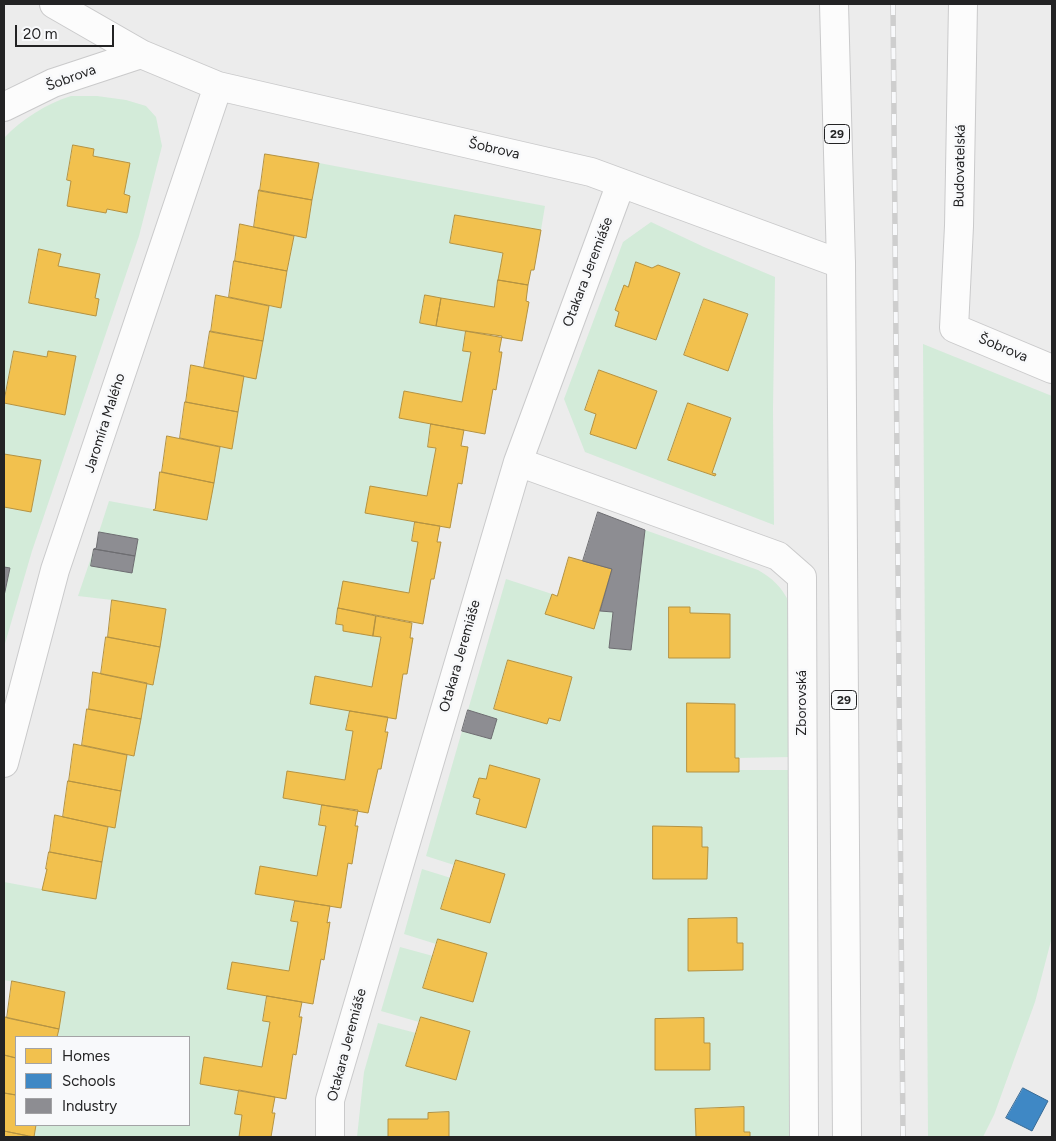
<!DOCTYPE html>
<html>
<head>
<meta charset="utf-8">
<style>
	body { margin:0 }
	#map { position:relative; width:1056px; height:1141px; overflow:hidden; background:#ececec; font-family:Figtree,sans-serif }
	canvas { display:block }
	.frame { position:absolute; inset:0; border:5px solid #232324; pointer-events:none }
	.legend { position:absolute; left:15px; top:1036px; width:175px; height:90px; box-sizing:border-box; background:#f8f9fb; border:1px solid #a3a3a5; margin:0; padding:6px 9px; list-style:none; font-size:15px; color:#232324 }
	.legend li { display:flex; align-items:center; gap:10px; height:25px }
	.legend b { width:25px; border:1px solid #a3a3a5 }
	.scale { position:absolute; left:15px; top:25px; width:99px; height:22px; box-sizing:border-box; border:2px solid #232324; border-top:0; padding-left:6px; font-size:15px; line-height:18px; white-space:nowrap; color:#232324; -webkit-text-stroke:4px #f8f9fb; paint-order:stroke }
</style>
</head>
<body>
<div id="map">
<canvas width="1056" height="1141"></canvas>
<div class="frame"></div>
<ul class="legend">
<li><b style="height:14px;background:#f2c14e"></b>Homes</li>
<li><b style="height:14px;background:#3f88c5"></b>Schools</li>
<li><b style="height:14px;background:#8d8d92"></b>Industry</li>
</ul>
<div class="scale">20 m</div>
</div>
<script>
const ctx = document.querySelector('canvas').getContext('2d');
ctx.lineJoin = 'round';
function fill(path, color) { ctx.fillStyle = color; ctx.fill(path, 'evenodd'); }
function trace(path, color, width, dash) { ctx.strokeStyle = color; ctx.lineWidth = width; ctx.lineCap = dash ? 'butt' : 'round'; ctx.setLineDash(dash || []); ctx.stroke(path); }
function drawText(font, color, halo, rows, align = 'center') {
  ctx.font = font + ' Figtree,sans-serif'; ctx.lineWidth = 5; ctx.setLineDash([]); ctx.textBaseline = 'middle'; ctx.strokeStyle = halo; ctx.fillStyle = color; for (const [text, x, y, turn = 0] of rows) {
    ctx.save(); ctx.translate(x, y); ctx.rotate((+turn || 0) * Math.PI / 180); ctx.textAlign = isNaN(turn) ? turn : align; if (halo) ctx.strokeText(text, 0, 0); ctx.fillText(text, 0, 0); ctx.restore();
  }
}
fill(new Path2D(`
	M71,96h26l29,4 20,6 10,11 6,29 -23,90 -107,315 -28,96v-51l6,-27 -6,-2v-60l27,5 10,-51 -37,-7v-51l60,12 12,-58 -28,-6 -1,6 -32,-6 -11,52v-265c18,-19 42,-34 67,-42zM73,145l21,4 -1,7 36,7 -5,31 6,2 -3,17 -20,-4 -1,4 -39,-7 4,-25 -4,-1zM39,249l21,5 -2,12 37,32v17l-66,-12z
	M319,163l226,43 -4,24 -86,-14 -4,27 52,10 -9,54 -69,-11 -4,27 45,8 -3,20 8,1 -9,50 -58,-11 -5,27 32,6 -3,23 8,1 -9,48 -57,-9 -5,26 50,9 -3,19 6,1 -9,51 -66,-11 -7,42 7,1v6l38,6 -9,50 -57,-11 35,35 -4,19 7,1 -8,49 -58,-9 -4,27 39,7 -3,20 7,1 -9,50 -57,-10 -5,28 40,7 -3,19 6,2 -9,49 -57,-9 -4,27 39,7 -4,25 7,1 -8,45 -58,-10 -4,27 39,6 3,25 -3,22h-211h6l2,-12h153v-88h-132l8,-45 -61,-12v-98l92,17 12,-72h7l12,-72 7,1 13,-73 6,1 13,-74 -54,-10 -34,-4 16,-47 -2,17 40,7 6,-33 -39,-8 10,-31 98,18 13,-72 12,2 12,-73 12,2 13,-72 12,2 13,-72 12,1z
	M651,222l53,25 71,30 -2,132 1,116 -189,-73 -21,-53 59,-157zM636,263l16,5 6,-3 21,8 -23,67 -41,-15 4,-13 -4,-2 8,-24 5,1zM704,299l44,15 -20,56 -44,-15zM599,370l58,21 -21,58 -46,-15 6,-20 -11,-4zM689,403l42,15 -19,55 4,1 -1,2 -46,-16z
	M923,344l129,52v541l-17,65 -41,113 -11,22h-55z
	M645,530l113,40c15,9 23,16 31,32l2,155 -56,1v-54l-48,-1v69h52v-2h52l2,367h-43v-5h-6l-1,-25 -48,2 1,28h-247v-24l-21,6 -40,1v17h-31l7,-65 14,-49 38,10 -9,33 49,14 14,-48 -49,-15 -2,5 -38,-11 19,-64 33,9 -10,32 49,14 15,-48 -49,-15 -2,5 -32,-10 18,-65 29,9 -10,31 49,14 15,-48 -49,-15 -2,5 -28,-9 36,-125 28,8 7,-20 -29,-9 38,-131 46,15 -7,20 49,15 6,-18 13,1 -4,36 22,2zM669,607h20l1,6 40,1v44h-61zM508,660l64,17 -12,44 -11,-3 -2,6 -53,-15zM490,765l50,14 -14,49 -50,-14 4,-15 -7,-2 6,-19 7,1zM653,826l49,1v20l6,1 -1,31h-54zM688,919h49v24l6,1v26h-54zM703,1018l1,25h6v27h-55v-51z`), '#d3ebd9');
const homes = new Path2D(`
	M73,145l21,4 -1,7 37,7 -6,31 6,2 -3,17 -20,-4 -1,4 -39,-7 4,-25 -4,-1z
	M265,154l54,9 -7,37 -52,-9z
	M259,190l53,10 -6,38 -52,-11z
	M455,215l86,15 -7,40h-3l-3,15 -30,-5 5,-27 -53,-10z
	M240,224l54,12 -7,35 -52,-10z
	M39,249l22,5 -3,12 42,8 -5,24 4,1 -3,17 -67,-13z
	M234,261l53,10 -6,37 -52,-11z
	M636,262l16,6 6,-3 22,8 -24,67 -41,-14 4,-14 -4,-2 9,-25 4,2z
	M498,280l30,5 -2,16 3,1 -7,39 -86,-15 5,-28 53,9z
	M216,295l53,11 -6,35 -52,-9z
	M425,295l16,3 -5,28 -16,-3z
	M704,299l44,15 -20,57 -44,-16z
	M210,331l53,10 -7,38 -52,-11z
	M466,331l36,5 -3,16h3l-6,38 -3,-1 -8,45 -86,-16 5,-27 58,11 9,-50 -8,-1z
	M14,351l33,6 1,-6 28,5 -11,59 -61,-12z
	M191,365l53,11 -6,36 -52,-10z
	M599,370l58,21 -21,58 -46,-15 6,-20 -11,-4z
	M185,402l53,10 -6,37 -52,-11z
	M688,403l43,15 -19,55 4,1 -1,2 -47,-16z
	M431,424l33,6 -3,16 7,1 -6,37 -4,-1 -8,45 -85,-15 5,-27 57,10 9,-48 -8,-1z
	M167,436l53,11 -6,36 -52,-11z
	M4,454l37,6 -10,52 -27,-5z
	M160,472l54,11 -7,37 -54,-10 2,-1z
	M415,522l25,4 -3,16h4l-7,37h-3l-8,45 -85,-16 5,-27 66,12 9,-51 -6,-1z
	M569,557l43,12 -18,60 -49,-15 7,-20 5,2z
	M112,600l54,9 -6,38 -52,-10z
	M669,607h21v6l40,1v44h-61z
	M338,608l38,8 -3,20 -30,-5v-6l-7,-1z
	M376,616l36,7 -2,15h3l-6,36h-4l-7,45 -86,-15 5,-28 57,11 9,-50 -8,-1z
	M106,637l54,10 -7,38 -52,-11z
	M508,660l64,17 -12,44 -11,-3 -2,6 -53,-15z
	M93,672l54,11 -6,36 -52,-10z
	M687,703l48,1v54h4v14h-52z
	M87,709l54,10 -7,37 -52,-11z
	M350,711l38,6 -3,15h3l-7,37h-3l-10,44 -85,-15 4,-27 58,9 8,-49 -7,-1z
	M74,744l53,11 -6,36 -52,-10z
	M490,765l50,14 -14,49 -50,-14 4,-15 -7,-2 6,-19 7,1z
	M68,781l53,10 -6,37 -52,-11z
	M322,805l36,5 -3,16h3l-6,38 -4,-1 -7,45 -86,-14 5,-28 57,10 9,-50 -7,-1z
	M55,815l53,12 -6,35 -52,-10z
	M653,826l49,1v20h6l-1,32h-54z
	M49,852l53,10 -6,37 -54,-9 5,-21h-1z
	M456,860l49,14 -15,49 -49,-14z
	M295,901l35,5 -3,17 3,-1 -6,38 -3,-1 -8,45 -86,-15 5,-27 57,9 9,-49 -7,-1z
	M737,918v25h6v27l-55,1v-52z
	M438,939l49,14 -14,49 -50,-14z
	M12,981l53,11 -6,37 -52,-11z
	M267,996l35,6 -3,15h3l-6,38 -3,-1 -7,45 -86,-15 4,-27 58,10 8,-45 -7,-1z
	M5,1017l54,12 -2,8h-41v21l-12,-3z
	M421,1017l49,14 -14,49 -50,-14z
	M704,1018v25h6v27h-55v-51z
	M4,1055l12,3v37l-12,-2z
	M239,1090l36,7 -3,16h3l-4,24h-32l3,-22 -7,-1z
	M4,1093l12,2v30h20l-2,12 -30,-6z
	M744,1107v25h6v5h-54l-1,-28z
	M449,1112v25h-61v-18h40v-6z
	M4,1131l24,5v1h-24z`);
fill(homes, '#f2c14e');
trace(homes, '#b49241', 1);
const schools = new Path2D(`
	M1023,1088l25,13 -16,30 -26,-13z`);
fill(schools, '#3f88c5');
trace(schools, '#376a95', 1);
const industry = new Path2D(`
	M598,512l47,18 -14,120 -22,-2 4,-36 -13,-1 12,-42 -29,-8z
	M99,532l39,7 -3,17 -41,-7 2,-1z
	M94,549l41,7 -3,17 -41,-7z
	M4,567l6,1 -6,28z
	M468,710l29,9 -6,20 -29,-8z`);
fill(industry, '#8d8d92');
trace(industry, '#6d6d71', 1);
const street = new Path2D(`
	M54,4l87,50 77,32 373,86 250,92
	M963,4l-4,222 -5,102 98,41
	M4,107l49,-24 88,-29
	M518,462l260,94 24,21 2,560
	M4,763l51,-193 163,-484
	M330,1137v-37l188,-638 103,-279`);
const primary = new Path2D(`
	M834,4l7,260 6,873`);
trace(street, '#cacacb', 30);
trace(primary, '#cacacb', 30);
trace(street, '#fcfcfc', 28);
trace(primary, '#fcfcfc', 28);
const rail = new Path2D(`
	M893,4l10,1133`);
trace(rail, '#cecece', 5.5);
trace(rail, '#f8f9fb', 4, [11]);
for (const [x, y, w] of [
	[837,134,25],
	[844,700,25]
]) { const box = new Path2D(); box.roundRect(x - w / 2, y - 9.5, w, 19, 4); ctx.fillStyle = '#f8f9fb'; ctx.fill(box); trace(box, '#232324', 1); }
drawText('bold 12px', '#232324', null, [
	["29",837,134],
	["29",844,700]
]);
drawText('14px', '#232324', '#f8f9fb', [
	["Šobrova",71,78,-20],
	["Šobrova",494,149,13],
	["Budovatelská",960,166,-89],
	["Otakara Jeremiáše",588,272,-69],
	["Šobrova",1003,348,23],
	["Jaromíra Malého",105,423,-72],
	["Otakara Jeremiáše",460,656,-74],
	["Zborovská",802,703,-90],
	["Otakara Jeremiáše",347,1045,-75]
]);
</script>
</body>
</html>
